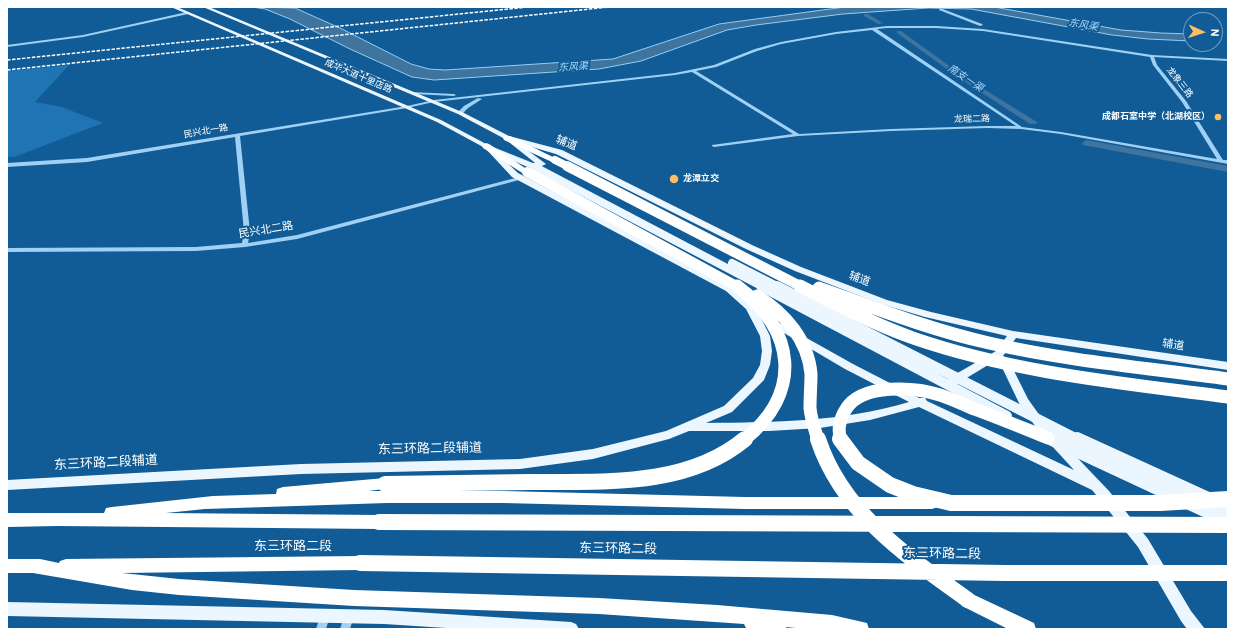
<!DOCTYPE html>
<html>
<head>
<meta charset="utf-8">
<style>
	body { margin:0 }
	#map { position:relative; width:1235px; height:636px; overflow:hidden; background:#115c96; font-family:Overpass,sans-serif }
	canvas { display:block }
	.frame { position:absolute; inset:0; border:8px solid #fff; pointer-events:none }
	.north { position:absolute; left:1183px; top:12px; width:40px; height:40px; box-sizing:border-box; background:#115c96; border:1px solid #709dc0; border-radius:50%; rotate:93deg; font-size:11px; font-weight:700; line-height:16px; text-align:center; color:#fff }
	.north::after { content:''; display:block; margin:auto; width:14px; height:18px; background:#ffbe62; clip-path:polygon(50% 0,100% 100%,50% 72%,0 100%) }
</style>
</head>
<body>
<div id="map">
<canvas width="1235" height="636"></canvas>
<div class="frame"></div>
<div class="north">N</div>
</div>
<script>
const ctx = document.querySelector('canvas').getContext('2d');
ctx.lineJoin = 'round';
function fill(path, color) { ctx.fillStyle = color; ctx.fill(path, 'evenodd'); }
function trace(path, color, width, dash) { ctx.strokeStyle = color; ctx.lineWidth = width; ctx.lineCap = dash ? 'butt' : 'round'; ctx.setLineDash(dash || []); ctx.stroke(path); }
function drawText(font, color, halo, rows, align = 'center') {
  ctx.font = font + ' Overpass,"Noto Sans SC",sans-serif'; ctx.lineWidth = 4; ctx.setLineDash([]); ctx.textBaseline = 'middle'; ctx.strokeStyle = halo; ctx.fillStyle = color; for (const [text, x, y, turn = 0] of rows) {
    ctx.save(); ctx.translate(x, y); ctx.rotate((+turn || 0) * Math.PI / 180); ctx.textAlign = isNaN(turn) ? turn : align; if (halo) ctx.strokeText(text, 0, 0); ctx.fillText(text, 0, 0); ctx.restore();
  }
}
fill(new Path2D(`
	M69,65l-34,37 27,5 41,16 -89,34h-7v-86z`), '#1f75b3');
const water = new Path2D(`
	M252,7l43,1 47,21 69,35 18,5 16,1 168,-11 106,-35 126,-17h149l127,23 40,3 30,1v7l-43,-2 -36,-4 -141,-26 -43,-1 -85,6 -87,11 -29,5 -86,31 -42,8 -165,11 -22,-3 -62,-28 -60,-30 -25,-10z`);
fill(water, '#3e749e');
trace(water, '#92cef7', 1);
fill(new Path2D(`
	M864,14h4l15,9 -5,1 -14,-8z
	M897,31h4l65,47 71,44 -1,2h-6l-68,-44 -65,-47z
	M1086,140l142,26v6l-145,-27 -1,-2z`), '#3e749e');
fill(new Path2D(`
	M940,8l42,16 1,1 -3,1 -41,-16z
	M187,12l1,2 -105,23 -76,10v-2l76,-10z
	M887,26h49l47,3 169,26 76,4v2l-74,-4 3,8 29,36 37,59h5v4l-167,-30 -40,-5 -34,-1 -96,3 -93,5 -84,11 -2,-1v-1l81,-11 -101,-62 -17,3 -241,27 -27,6 -167,28 10,96 -2,11 49,-8 222,-58 2,-1 3,2 -1,1 -226,60 -52,8 -49,4 -189,1v-4l189,-1 46,-4 2,-11 -9,-95 -148,25 -80,5v-4l80,-5 320,-52 27,-6 241,-27 39,-8 41,-16 26,-7 55,-10zM887,28h49l47,3 167,26 3,8 29,37 35,57 -156,-27 -39,-5 -145,-98zM872,30l144,96h-29l-96,3 -92,5 -103,-63 20,-4 41,-16 24,-7 55,-10z
	M411,92l43,2 2,1 -2,1 -41,-2h-2z
	M478,98l4,1 -14,9 -6,6h-4v-2l6,-6z
	M325,611l4,2 1,3 -4,13h-10l5,-16z
	M349,611l4,2 1,3 -4,13h-10l5,-16z`), '#a0d1f4');
fill(new Path2D(`
	M171,7h6l264,113 47,25 50,20v4h-6l-34,-15 20,19 214,114 29,25 -2,2 11,22 2,15 -2,14 -6,15 -32,32 -26,11c69,-1 137,-1 203,-21l-64,-33 -78,-46 -1,-2 5,-3 82,46 66,34h6l2,3 147,69 -34,-37 -21,-30 -21,-44 -43,26h-8l-2,-3 2,-3 49,-28 11,-15 -82,-19 -44,-13 -86,-33 -49,-22 -190,-95 -38,-11 28,21 -4,2h-3l-34,-27 -47,-25 -255,-107h6l253,105 47,24 53,14 190,95 49,22 86,33 44,12 82,19 215,31v8l-212,-32 -13,18 5,3 20,40 20,28 61,64 39,48 43,72 14,18h-18l-6,-8 -43,-74 -46,-57 -173,-83 -49,13 -50,8 -51,3h-80l-20,8 -76,20 -73,10 -219,5 -294,16v-10l294,-16 219,-5 73,-10 73,-18 58,-25 29,-28 7,-13 2,-14 -2,-15 -14,-27 -20,-18 -214,-114 -27,-29 -48,-26z
	M7,602l377,8 187,12 5,2 3,5h-117l-78,-5 -377,-8z`), '#ecf6ff');
fill(new Path2D(`
	M504,136h6l49,24 -1,2h-6l-48,-22 -1,-2z
	M486,143l3,1 42,28 -1,2h-6l-41,-26 -1,-2z
	M385,478l5,2 3,4 -3,4 -21,3h134l242,6h187l6,2 2,4 -2,4 -6,2h-187l-242,-6h-116l-182,6 -39,4 213,2 6,2 2,5 -2,5 -6,2 -321,-3 -51,1v-14h97l2,-5 6,-1 101,-11 63,-2 1,-5 6,-2z
	M360,556l6,2 3,5 -3,5 -6,2 -238,3 57,6 175,11 245,8 118,7 115,10 35,8 2,6h-64l-19,-2 1,2h-39l-2,-1 -2,-4 -145,-10 -245,-8 -175,-11 -47,-5 -99,-17h-26v-14h33l19,4 1,-2 6,-2z
	M968,592l66,31 2,6h-28l-46,-23 -3,-6 3,-6z`), '#fff');
trace(new Path2D(`
	M7,60l521,-53
	M7,70l602,-63`), '#fff', 1.5, [3.5, 1.5]);
trace(new Path2D(`
	M535,167l228,120
	M732,263l47,24`), '#ecf6ff', 8);
trace(new Path2D(`
	M761,286l246,130
	M777,286l302,154
	M1043,435l12,5`), '#ecf6ff', 10);
trace(new Path2D(`
	M1052,439l176,82
	M1077,439l151,69`), '#ecf6ff', 14);
trace(new Path2D(`
	M555,160l14,7`), '#fff', 8);
trace(new Path2D(`
	M567,166l235,121
	M527,172l211,115`), '#fff', 10);
trace(new Path2D(`
	M737,286c59,44 66,107 7,154
	M800,286c37,19 74,38 113,52 101,35 209,45 315,59
	M819,288c56,20 112,42 170,55 78,18 159,25 239,36
	M757,296c28,17 51,44 54,78 0,11 -1,22 -1,34 1,11 5,22 8,32
	M841,440c-4,-10 -1,-22 5,-31 16,-26 69,-22 94,-14 12,4 23,9 34,14 25,9 49,19 74,29`), '#fff', 13);
trace(new Path2D(`
	M818,439c24,74 90,118 150,161
	M840,439l18,24 32,22 23,9 38,9h209l68,-4
	M385,484c48,-1 97,-1 145,-2 73,-1 156,6 215,-43
	M379,522l849,3
	M360,563l645,10h223`), '#fff', 16);
for (const [x, y, r, color] of [
	[1218,117,4,"#ffbe62"],
	[674,179,5,"#ffbe62"]
]) { const dot = new Path2D(); dot.arc(x, y, r, 0, 2 * Math.PI); ctx.fillStyle = color; ctx.fill(dot); trace(dot, '#115c96', 1.5); }
drawText('9px', '#fff', '#115c96', [
	["成华大道十里店路",358,77,23],
	["龙象三路",1179,83,52],
	["龙瑞二路",972,120,-1],
	["民兴北一路",206,132,-10]
]);
drawText('bold 9px', '#fff', '#115c96', [
	["成都石室中学（北湖校区）",1210,117],
	["龙潭立交",683,179,"left"]
], 'right');
drawText('italic 10px', '#acdafa', '#115c96', [
	["东风渠",1083,26,9],
	["东风渠",573,68,-4],
	["南支一渠",965,79,34]
]);
drawText('11px', '#fff', '#115c96', [
	["辅道",566,144,22],
	["民兴北二路",266,231,-9],
	["辅道",859,280,20],
	["辅道",1173,346,8]
]);
drawText('13px', '#fff', '#115c96', [
	["东三环路二段辅道",430,450,-1],
	["东三环路二段辅道",106,464,-3],
	["东三环路二段",293,547],
	["东三环路二段",618,550,1],
	["东三环路二段",942,555,1]
]);
</script>
</body>
</html>
